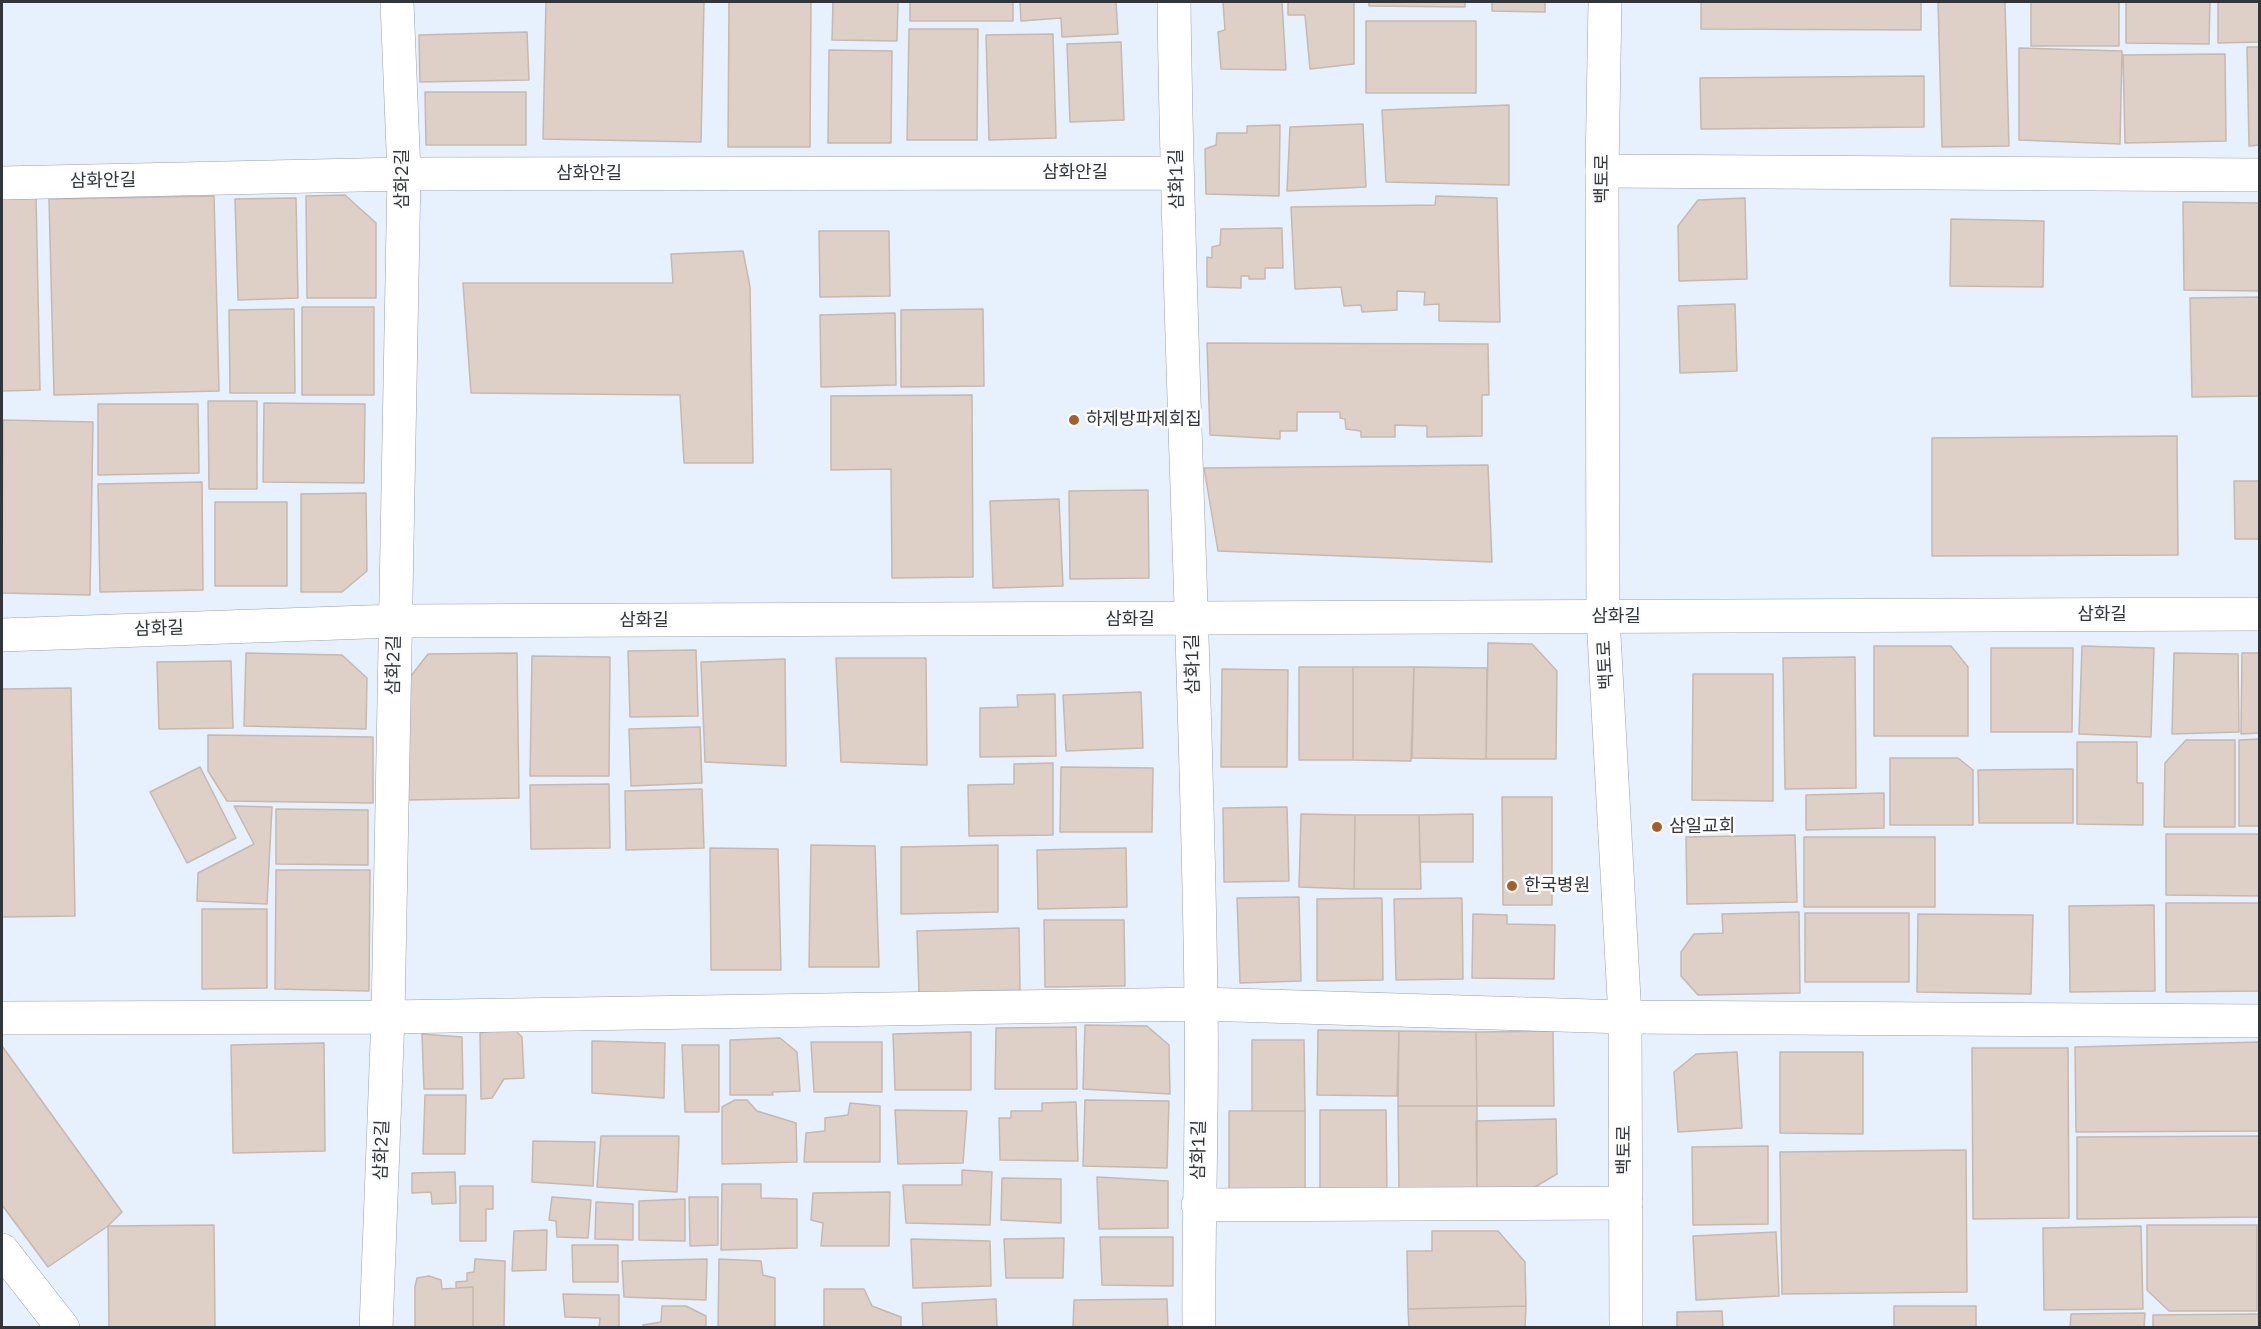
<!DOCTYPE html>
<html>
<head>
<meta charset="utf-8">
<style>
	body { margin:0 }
	#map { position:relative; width:2261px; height:1329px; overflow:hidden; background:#e7f0fd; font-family:"IBM Plex Sans",sans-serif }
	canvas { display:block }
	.frame { position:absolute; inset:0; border:3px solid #32363b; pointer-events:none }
</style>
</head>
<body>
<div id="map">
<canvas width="2261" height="1329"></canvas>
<div class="frame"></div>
</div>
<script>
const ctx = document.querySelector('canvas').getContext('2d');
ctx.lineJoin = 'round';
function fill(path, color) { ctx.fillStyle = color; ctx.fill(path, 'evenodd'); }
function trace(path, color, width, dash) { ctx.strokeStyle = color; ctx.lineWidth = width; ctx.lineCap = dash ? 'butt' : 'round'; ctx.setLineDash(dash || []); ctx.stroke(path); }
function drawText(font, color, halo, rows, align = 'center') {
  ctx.font = font + ' "IBM Plex Sans","Noto Sans KR",sans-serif'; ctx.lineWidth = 5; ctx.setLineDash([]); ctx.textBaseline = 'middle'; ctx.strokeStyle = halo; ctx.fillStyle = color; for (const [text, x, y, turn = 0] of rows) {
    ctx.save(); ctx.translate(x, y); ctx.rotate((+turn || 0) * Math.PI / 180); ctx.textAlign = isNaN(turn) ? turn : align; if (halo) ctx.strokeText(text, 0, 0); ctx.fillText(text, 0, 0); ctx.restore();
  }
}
const building = new Path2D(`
	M546,2h158l-3,140 -158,-3z
	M729,2h82l-1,145h-82z
	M833,2h65l-1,39 -65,-1z
	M910,2h103v19h-103z
	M1020,2h96l2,32 -56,3 -1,-19 -40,3z
	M1223,2h59l4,68 -65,-1 -3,-37 7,-2z
	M1288,2h66v62l-44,5 -5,-54h-17z
	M1369,2h96v5l-96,-1z
	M1492,2h53v10l-53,-1z
	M1701,2h220v28l-220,-1z
	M1938,2h67l4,144 -67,1z
	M2031,2h88v44h-88z
	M2126,2h84l-1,42 -83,-1z
	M2218,2h42v40l-42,1z
	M1366,21h110v72h-110z
	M909,29h69l-1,111h-70z
	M527,32l2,48 -109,2 -1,-47z
	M1053,34l3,104 -67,2 -3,-105z
	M1121,42l3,78 -54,2 -3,-78z
	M2247,47h13v98l-11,1z
	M2019,48l103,3 -2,93 -101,-4z
	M829,50l63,1 -1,92h-63z
	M2225,54l1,87 -101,2 -2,-88z
	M1924,76v51l-223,2 -1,-51z
	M425,92h101v53h-100z
	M1509,105v80l-123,-3 -4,-72z
	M1363,124l3,63 -79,4 3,-64z
	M1280,125l-1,71 -73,-2 -1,-45 11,-4 1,-12h30v-7z
	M36,195l4,195 -38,1v-195z
	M345,195l31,28v75h-69l-1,-102z
	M214,196l5,195 -165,4 -5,-196z
	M1436,196l61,2 3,124 -61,-1v-17l-15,1 1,-13 -28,-1v19l-35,2 -1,-7 -17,1 -3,-19 -46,2 -4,-82 144,-2z
	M296,198l2,100 -60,2 -3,-101z
	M1745,198l2,81 -68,2 -1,-55 20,-26z
	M2183,202l77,1v88l-76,-1z
	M1951,219l93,2 -1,66 -93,-1z
	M1282,228l1,40h-18v11h-16v-3h-8v12l-34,-1v-30l5,1v-11l8,-2 1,-16z
	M819,231h70l1,65 -70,1z
	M743,251l7,36 3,176h-69l-4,-68 -209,-2 -8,-110h210l-2,-29z
	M2260,297v99l-68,1 -2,-99z
	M1735,304l2,67 -57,2 -2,-67z
	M302,307h72v88h-72z
	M294,309l1,84h-65l-1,-83z
	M983,309l1,77 -83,1v-77z
	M895,313l1,72 -75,2 -1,-72z
	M1207,343l281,1 1,51h-7v41l-55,1v-11l-32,-1v12h-34v-6l-15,-2 -1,-10 -5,-1v-6h-43v19h-17v8l-70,-4z
	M972,395l1,182 -81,1 -1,-109 -60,1v-74z
	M208,401h49v88h-48z
	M264,403l101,1 -1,79 -101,-1z
	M98,404h100l1,69 -101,2z
	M3,420l90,2 -3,173 -88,-2z
	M2177,436l1,119 -246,1v-118z
	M1488,465l4,97 -274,-11 -14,-83z
	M2234,481h26v58h-25z
	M202,482l1,108 -103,2 -2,-108z
	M1148,490l1,88 -79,1 -1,-88z
	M366,493l1,78 -25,21h-41v-98z
	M1059,499l4,87 -70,2 -3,-87z
	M215,502h72v84h-72z
	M1488,643l44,1 25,27 -1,88h-70z
	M1874,646h77l17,21v69h-94z
	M2082,646l72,2 -3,89 -72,-3z
	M1991,648h82l-1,84h-81z
	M696,650l2,66 -68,1 -2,-66z
	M246,653l96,2 25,23 -1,51 -122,-3z
	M517,653l2,145 -113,2 -2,-115 24,-31z
	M2174,653l64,1 1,78 -67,2z
	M2242,653h18v80l-19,1z
	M532,656l78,1 -1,119h-79z
	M1855,657l1,131 -71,1 -2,-131z
	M836,658h90l1,107 -86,-3z
	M785,659l1,107 -81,-4 -4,-100z
	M231,661l2,67 -74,1 -2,-67z
	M1299,667h54v93h-54z
	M1353,667h61l-3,94 -58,-1z
	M1414,667l73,1 -1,91 -74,-1z
	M1222,669l66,1 -1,97h-66z
	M1693,674h80v127l-81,-1z
	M71,688l4,228 -73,1v-228z
	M1141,692l2,56 -77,3 -3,-56z
	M1055,694l1,62 -76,1v-49l38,-1 -1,-12z
	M700,727l2,56 -71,3 -2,-57z
	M208,735l165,2v66l-146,-2 -19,-30z
	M2260,739v87h-21v-86z
	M2186,740h49v87h-71l1,-64z
	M2077,742h60v41h6v42l-66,-1z
	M1890,758h68l15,12v55h-83z
	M1053,763v72l-84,1 -1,-51 46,-1v-20z
	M200,767l36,71 -49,25 -37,-71z
	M1061,767l92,1 -1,64h-92z
	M2073,769v54h-94l-1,-53z
	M609,784l1,64 -79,1 -1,-64z
	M702,789l2,59 -78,2 -1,-59z
	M1884,793v35l-78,2v-35z
	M1502,797h50v108h-49z
	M234,806l38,1 -5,97 -70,-3 1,-28 56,-29z
	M1287,807l2,74 -65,1 -1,-74z
	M276,809l92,1v55l-92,-1z
	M1301,814l54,1 -1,74 -55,-2z
	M1473,814v48h-53l-1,-47z
	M1355,815h64l2,74h-67z
	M2166,834h94v62l-94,-1z
	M1795,835l2,67 -110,2 -1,-67z
	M1804,837h131v70h-131z
	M811,845l64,1 4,121h-70z
	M998,845v67l-97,2v-67z
	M710,848l68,1 3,121h-70z
	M1126,848l1,59 -89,2 -1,-59z
	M276,870h94l-1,121 -94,-2z
	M1299,897l2,84 -61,2 -3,-85z
	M1382,898l1,82 -66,1v-82z
	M1462,898l1,81 -67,1 -2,-81z
	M2166,903h94v88l-94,1z
	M2154,905l1,86 -85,1 -1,-86z
	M202,909h65v79l-65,1z
	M1799,912l1,81 -102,2 -17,-19v-24l13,-18 29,-1 -1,-19z
	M1805,913h104v69h-104z
	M1473,914l34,1v9l48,1 -1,54 -82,-1z
	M1918,914l115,1 -2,79 -114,-2z
	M1044,920h80l1,66 -80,1z
	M1019,928l1,62 -101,3 -2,-62z
	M508,1023l14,14 2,41 -20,1 -12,19 -11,1 -1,-66 11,-2z
	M1085,1025l62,1 22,19 1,49 -87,-5z
	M1076,1027l1,62h-82l1,-61z
	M1318,1030l81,1 -2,65 -80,-1z
	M1399,1031l77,1 1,74h-79z
	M1553,1031l1,75h-77l-1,-74z
	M971,1032v58h-76l-2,-56z
	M422,1034l40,3 1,52h-39z
	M780,1038l17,14 3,39 -28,1 1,3h-43v-55z
	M1252,1040h52l1,71h-53z
	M592,1041l73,2 -1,55 -72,-5z
	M811,1042h71v50h-68z
	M2260,1042v89l-184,1 -1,-85z
	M324,1043l1,108 -92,2 -2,-108z
	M682,1045h37v67h-34z
	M2,1046l120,166 -14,14 -60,41 -46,-62z
	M1972,1048h96l1,170 -96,1z
	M1737,1052l5,76 -64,4 -4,-60 22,-18z
	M1780,1052h83v82l-83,-1z
	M425,1095h41l-1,59h-42z
	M735,1100h12l10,11 39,12 1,39 -75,2v-57z
	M1085,1100l84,1 -2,67 -84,-2z
	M1076,1102l2,59 -78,-1 -1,-42h12v-7h31v-8z
	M850,1103l30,3v56h-76l2,-29 19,-2v-13l23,-3z
	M1398,1106h79v86h-78z
	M895,1110l72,1 -4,52 -65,1z
	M1320,1110h66l1,82 -67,1z
	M1229,1111h76v81h-76z
	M1556,1119l1,55 -29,17 -51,1 -1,-71z
	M601,1136h78l-2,56 -80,-5z
	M2260,1136v81l-183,2v-82z
	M533,1141l62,1 -2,44 -61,-4z
	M1768,1146v78l-75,1 -1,-78z
	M1966,1150l1,142 -185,2 -2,-142z
	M962,1170l30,2 -2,53 -84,-2 -3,-38h59z
	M455,1172l1,31 -24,1 -1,-12 -19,1v-20z
	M1097,1177l71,4v47l-69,1z
	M1002,1178l59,1v44l-60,-3z
	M722,1184h39v14l36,1v49l-76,2z
	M460,1186h33v23h-7v32h-26z
	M890,1192l-1,54h-68l2,-23 -12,-3 2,-27z
	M552,1197l39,3 -3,38 -31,-1 -1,-16 -7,-1z
	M689,1197h29v48l-28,1z
	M685,1199v42l-46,-1v-39z
	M596,1202l37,2v36l-38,-1z
	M214,1225l1,103h-106l-1,-102z
	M2147,1225h110v86h-88l-22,-21z
	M2141,1226l2,83 -99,1 -1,-82z
	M547,1230l-1,40 -34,1 2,-40z
	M1432,1231h66l27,31 1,44 -118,3 -1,-58h25z
	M1776,1232l3,64 -83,4 -3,-64z
	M1100,1237h73v49l-71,-1z
	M1064,1238l-1,40h-57l-2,-39z
	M911,1239l79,2 1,45 -78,2z
	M572,1245h46v37h-45z
	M475,1259l30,2 -1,67h-31v-41l-17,1v-6l11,-1v-8l7,-1z
	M707,1259l-1,41 -82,-3 -2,-36z
	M719,1259l42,2 2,14 12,3v50h-57z
	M429,1276l12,4 1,9 31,-2v41h-58v-41l2,-9z
	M824,1289h40l8,17 29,11v11h-77z
	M563,1294l56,1v33h-20l1,-10 -35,-1z
	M996,1299l1,29h-74l-1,-25z
	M1167,1299l1,29h-95l1,-28z
	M662,1306h24l20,10v12h-63v-3l18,-3z
	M1526,1306l-1,22h-116l-1,-19z
	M1894,1306h82v22h-82z
	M1722,1311l1,17h-46v-16z
	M2145,1313l-1,15h-74l1,-14z
	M2258,1314l1,14h-106v-13z`);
fill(building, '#ded0c6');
trace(building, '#c6b8af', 1.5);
const street = new Path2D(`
	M1174,2c4,333 23,666 27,999 2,109 -3,218 -2,327
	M1602,171l658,4
	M2,183l402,-9 772,-1
	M2,635l393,-14 1865,-7
	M2,1018l386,-1 813,-13 424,13 635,4
	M1198,1205l428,-2
	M2,1250l61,78
	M376,1328l12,-311 16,-843 -7,-172`);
const secondary = new Path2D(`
	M1605,2l-3,169 1,446 22,400 1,311`);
trace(street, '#99a1ad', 34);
trace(secondary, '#99a1ad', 34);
trace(street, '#fff', 33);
trace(secondary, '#fff', 33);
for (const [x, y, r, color] of [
	[1074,420,6,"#a2602d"],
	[1657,827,6,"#a2602d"],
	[1512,886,6,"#a2602d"]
]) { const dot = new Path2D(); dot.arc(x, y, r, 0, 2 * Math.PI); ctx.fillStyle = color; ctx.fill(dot); trace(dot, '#fcfcfc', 2); }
drawText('18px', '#32363b', '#fcfcfc', [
	["삼화안길",1075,173],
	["삼화안길",589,174],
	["삼화2길",403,179,-90],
	["삼화1길",1177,179,-91],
	["백토로",1603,179,-90],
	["삼화안길",103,181,-1],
	["삼화길",2102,615],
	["삼화길",1616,617],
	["삼화길",1130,620],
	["삼화길",644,621],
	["삼화길",159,629,-2],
	["삼화1길",1193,664,-91],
	["삼화2길",394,665,-89],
	["백토로",1606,665,-93],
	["삼화2길",382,1150,-88],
	["삼화1길",1199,1150,-89],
	["백토로",1625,1150,-90]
]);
drawText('18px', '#32363b', '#fcfcfc', [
	["하제방파제회집",1086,420],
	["삼일교회",1669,827],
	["한국병원",1524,886]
], 'left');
</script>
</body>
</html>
